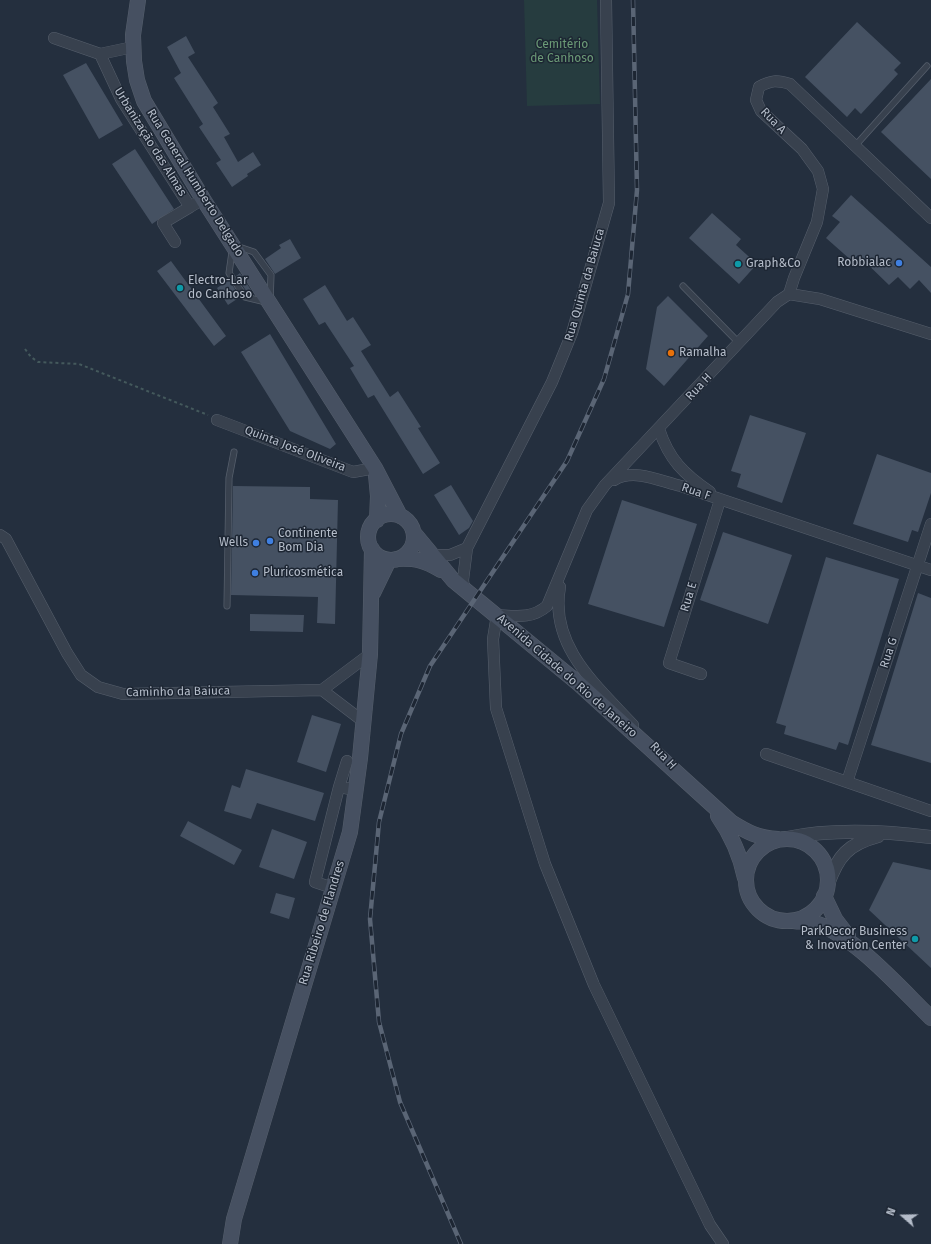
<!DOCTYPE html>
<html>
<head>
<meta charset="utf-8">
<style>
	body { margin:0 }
	#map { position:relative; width:931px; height:1244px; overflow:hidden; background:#242f3e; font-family:"Fira Sans",sans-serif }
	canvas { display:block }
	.north { position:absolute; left:883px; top:1196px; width:40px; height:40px; -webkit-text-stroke:3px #1d2633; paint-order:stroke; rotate:290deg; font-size:11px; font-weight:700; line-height:16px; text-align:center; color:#b4bcc9 }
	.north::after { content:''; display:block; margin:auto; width:14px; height:18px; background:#b4bcc9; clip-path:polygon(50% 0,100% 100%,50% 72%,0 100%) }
</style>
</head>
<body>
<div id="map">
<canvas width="931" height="1244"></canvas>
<div class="north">N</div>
</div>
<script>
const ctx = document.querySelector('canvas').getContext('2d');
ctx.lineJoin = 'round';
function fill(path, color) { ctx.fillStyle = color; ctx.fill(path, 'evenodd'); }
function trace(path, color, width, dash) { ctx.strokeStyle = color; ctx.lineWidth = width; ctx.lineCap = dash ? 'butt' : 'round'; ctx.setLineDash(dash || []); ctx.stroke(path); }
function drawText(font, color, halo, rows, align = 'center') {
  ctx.font = font + ' "Fira Sans",sans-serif'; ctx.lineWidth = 3; ctx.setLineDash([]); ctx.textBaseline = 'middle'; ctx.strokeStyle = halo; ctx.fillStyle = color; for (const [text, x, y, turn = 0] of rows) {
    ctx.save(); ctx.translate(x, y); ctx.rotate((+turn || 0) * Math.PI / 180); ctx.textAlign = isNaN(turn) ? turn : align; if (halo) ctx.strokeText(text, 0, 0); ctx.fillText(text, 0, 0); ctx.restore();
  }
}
fill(new Path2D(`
	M524,0h73l3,104 -73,2z`), '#263c3f');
fill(new Path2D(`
	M857,22l44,41 -7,7 4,4 -37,40 -6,-6 -8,9 -42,-40z
	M186,36l9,17 -7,4 30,46 -5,4 17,27 -6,3 14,25 15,-10 8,13 -14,9 1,2 -16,11 -16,-24 5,-3 -22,-33 4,-3 -29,-46 7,-5 -14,-26z
	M86,63l37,62 -24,14 -36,-64z
	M931,79v100l-50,-47z
	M135,149l39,60 -22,15 -40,-60z
	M851,195l80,72v26l-12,-13 -9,9 -12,-12 -9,8 -31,-30 -6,6 -26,-23 14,-16 -8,-6z
	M712,213l29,26 -5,6 21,19 -18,20 -50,-46z
	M290,239l11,19 -26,16 -10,-15 16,-11 -2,-3z
	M171,261l55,75 -12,10 -57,-75z
	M240,273l11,17 -4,2 -11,-16z
	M229,280l11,17 -12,8 -11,-17z
	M325,285l22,36 6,-4 18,28 -10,6 29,46 8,-6 23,36 -3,1 22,35 -17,11 -49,-79 -6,3 -18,-30 4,-2 -29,-44 -6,3 -16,-26z
	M668,296l40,40 -44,50 -18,-17 11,-62z
	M270,334l66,110 -6,5 -40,-18 -49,-79z
	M750,415l56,18 -24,70 -45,-16 4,-13 -10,-3z
	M877,454l54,19v20l-13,39 -6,-2 -4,12 -55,-18z
	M451,485l22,36 -4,7 -10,7 -25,-40z
	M233,486l77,1v12l28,1 -3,124 -18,-1 1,-26 -87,-2z
	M622,500l75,24 -33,103 -76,-23z
	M723,532l69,23 -24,69 -68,-24z
	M826,557l73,22 -51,166 -9,-3 -3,8 -52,-16 2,-8 -10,-3z
	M918,593l13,5v165l-60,-18z
	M250,614l54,1 -1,17 -53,-1z
	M312,715l29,9 -15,48 -29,-10z
	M246,769l78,24 -9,28 -58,-18 -6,16 -27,-8 8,-26 8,3z
	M188,821l54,29 -8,15 -54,-29z
	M272,829l35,13 -13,37 -35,-12z
	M893,862l38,8v98l-62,-58z
	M276,893l19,5 -6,21 -19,-6z`), '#455162');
const service = new Path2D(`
	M855,146l72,-80
	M233,245l21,7 17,23 -1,28 -25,-6 -16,-24z
	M683,286l56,57
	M227,606l2,-128 5,-26`);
const minor = new Path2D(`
	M54,38l46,16 21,45 69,108 13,-8
	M100,54l33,-7
	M175,242l-12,-19 27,-16
	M789,294l5,-16 23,-56 6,-33 -5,-18 -16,-22 -41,-38 -5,-11 3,-13c12,-7 18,-7 31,-3l141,134
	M217,420l136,52 22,-4
	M659,429c10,31 25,45 51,63
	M614,480c20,-12 46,1 67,6l250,84
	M0,535l6,4 61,114 14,22 17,12 25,7 199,-4 48,-36
	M432,555h18l17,-7
	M560,587c-11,59 37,99 73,138
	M464,589l-1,-9 4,-32 85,-166 20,-49 37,-130 -3,-203
	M701,674l-32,-11 51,-163
	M322,690l42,32
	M766,754l165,57
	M847,782l84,-258
	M339,787l8,-26
	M333,888l-18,-6 24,-95 17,3
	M723,1244l-13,-19 -116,-240 -49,-121 -49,-156 -3,-69 4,-24c19,1 35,4 50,-9l40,-96 18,-25 172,-183 12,-8 31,5 111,35`);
const tertiary = new Path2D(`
	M787,838c47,-10 97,-7 144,-1
	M828,884c10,-28 20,-40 50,-48`);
const secondary = new Path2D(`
	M138,0l-5,35 1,26 3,19 7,21 59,98 172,269 25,48
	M376,475l2,21 -1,24
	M368 537a23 23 0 1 1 46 0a23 23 0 1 1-46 0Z
	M414,533l39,47 125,103 153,139c16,10 27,16 47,17
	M396,559c20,-1 28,1 45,11
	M373,593l16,-33
	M718,816c14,20 22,38 27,62
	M746 880a41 41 0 1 1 82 0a41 41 0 1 1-82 0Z
	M824,896l11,23 13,17
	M794,921c6,1 14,0 21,2 38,11 87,67 116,95
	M230,1244l4,-25 116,-387 10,-74 10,-104 2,-105`);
trace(service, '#565f6c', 7);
trace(minor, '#565f6c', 12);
trace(tertiary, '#565f6c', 14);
trace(secondary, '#565f6c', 16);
trace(new Path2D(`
	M25,349l6,8 7,5 41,2 129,51`), '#44595c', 2, [3, 3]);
trace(service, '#38414e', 5.5);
trace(minor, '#38414e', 11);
trace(tertiary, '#38414e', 13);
trace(secondary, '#465061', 15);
const rail = new Path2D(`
	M461,1244l-61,-142 -21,-80 -9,-103 9,-97 22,-88 29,-68 137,-205 37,-82 24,-85 9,-104 -4,-190`);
trace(rail, '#5a6575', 4.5);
trace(rail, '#1d2633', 3, [9]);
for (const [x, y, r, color] of [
	[899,263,4,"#3f7fe0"],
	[738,264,4,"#0f9aa8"],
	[180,288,4,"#0f9aa8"],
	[671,353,4,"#e8710a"],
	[270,541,4,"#3f7fe0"],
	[256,543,4,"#3f7fe0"],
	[255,573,4,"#3f7fe0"],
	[915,939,4,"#0f9aa8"]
]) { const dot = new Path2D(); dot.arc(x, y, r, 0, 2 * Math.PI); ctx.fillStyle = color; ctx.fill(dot); trace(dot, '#1d2633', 1.5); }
drawText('12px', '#6b9a76', '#1d2633', [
	["Cemitério",562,45],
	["de Canhoso",562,59]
]);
drawText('12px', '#b4bcc9', '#1d2633', [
	["Rua A",773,121,46],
	["Urbanização das Almas",150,142,58],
	["Rua General Humberto Delgado",195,183,58],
	["Rua Quinta da Baiuca",585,285,-74],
	["Rua H",699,387,-47],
	["Quinta José Oliveira",295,449,21],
	["Rua F",696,492,19],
	["Rua E",689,597,-73],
	["Rua G",889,653,-72],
	["Avenida Cidade do Rio de Janeiro",567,676,41],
	["Caminho da Baiuca",178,692,-1],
	["Rua H",663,756,47],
	["Rua Ribeiro de Flandres",322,923,-73]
]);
drawText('12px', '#b4bcc9', '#1d2633', [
	["Robbialac",891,263,"right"],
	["Graph&Co",746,264],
	["Electro-Lar",188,281],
	["do Canhoso",188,295],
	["Ramalha",679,353],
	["Continente",278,534],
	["Bom Dia",278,548],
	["Wells",248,543,"right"],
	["Pluricosmética",263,573],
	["ParkDecor Business",907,932,"right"],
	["& Inovation Center",907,946,"right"]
], 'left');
</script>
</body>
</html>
